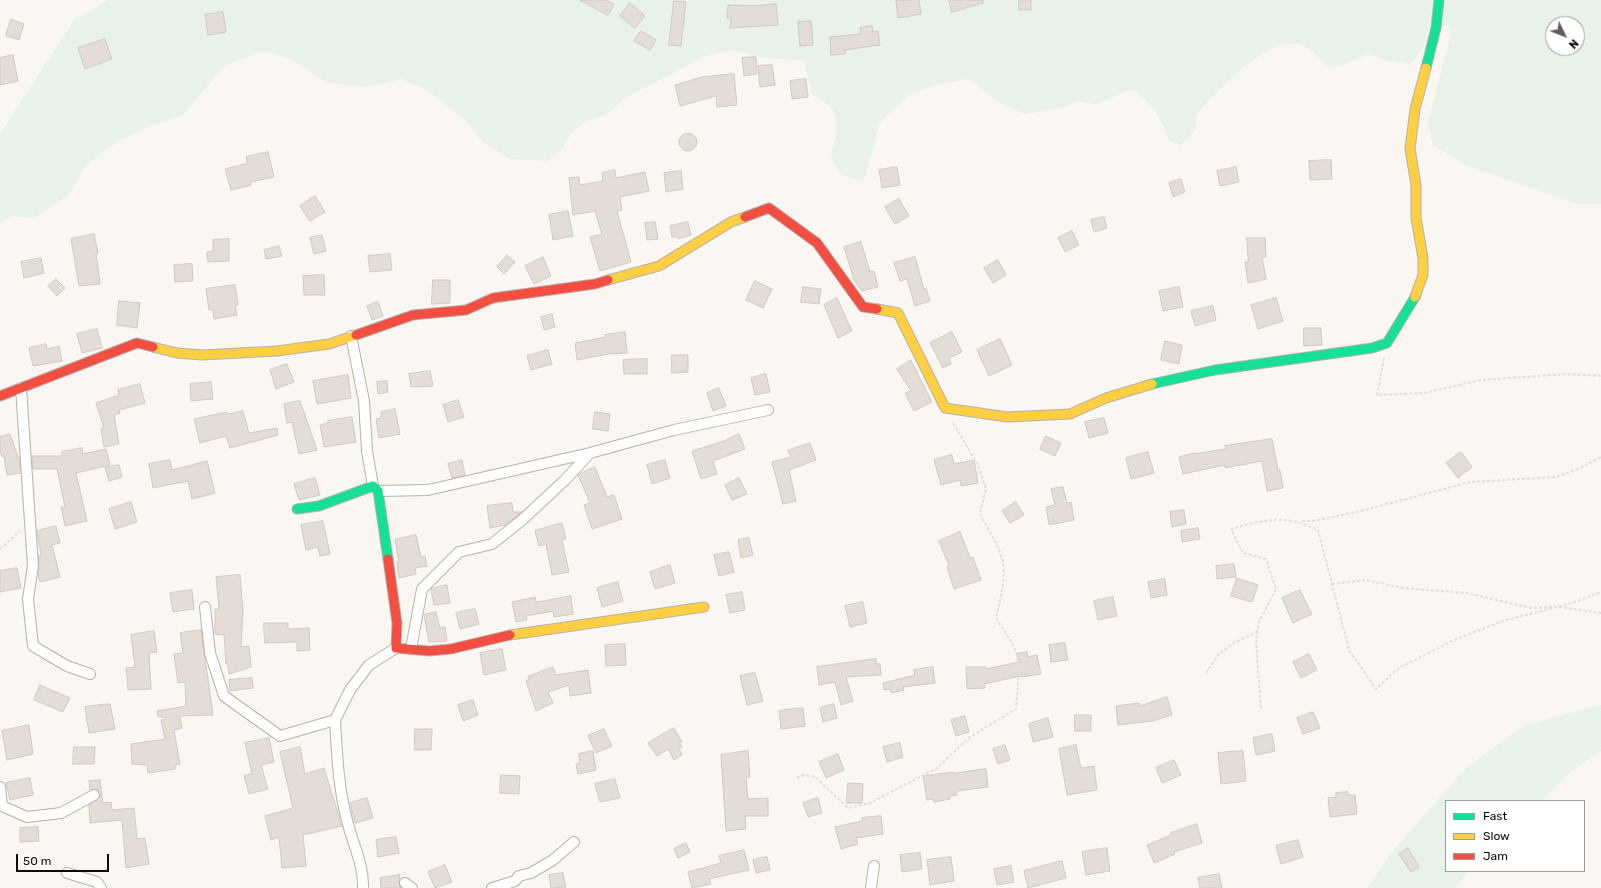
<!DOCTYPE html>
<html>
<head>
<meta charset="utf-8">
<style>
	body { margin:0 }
	#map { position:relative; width:1601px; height:888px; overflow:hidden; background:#faf6f2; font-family:Rubik,sans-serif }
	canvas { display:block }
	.legend { position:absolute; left:1445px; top:800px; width:140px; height:72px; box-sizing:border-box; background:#fff; border:1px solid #9f9d9b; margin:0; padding:5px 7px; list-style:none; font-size:12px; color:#100a05 }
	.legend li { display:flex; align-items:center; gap:8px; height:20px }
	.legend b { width:20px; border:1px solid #9f9d9b }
	.north { position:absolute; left:1545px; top:16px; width:40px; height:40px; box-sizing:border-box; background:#fff; border:1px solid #9f9d9b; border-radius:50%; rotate:133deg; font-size:11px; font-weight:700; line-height:16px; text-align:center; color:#100a05 }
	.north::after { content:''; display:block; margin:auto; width:14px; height:18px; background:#625d58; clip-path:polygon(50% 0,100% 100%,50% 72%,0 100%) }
	.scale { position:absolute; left:16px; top:854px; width:93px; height:18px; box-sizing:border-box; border:2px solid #100a05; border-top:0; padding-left:5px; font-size:12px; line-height:14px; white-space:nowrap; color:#100a05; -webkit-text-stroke:3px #fff; paint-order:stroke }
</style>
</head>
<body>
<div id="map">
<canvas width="1601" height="888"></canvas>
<ul class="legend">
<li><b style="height:5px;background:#16e098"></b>Fast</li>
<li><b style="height:5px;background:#ffcf43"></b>Slow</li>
<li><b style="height:5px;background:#f24e42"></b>Jam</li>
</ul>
<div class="north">N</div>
<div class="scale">50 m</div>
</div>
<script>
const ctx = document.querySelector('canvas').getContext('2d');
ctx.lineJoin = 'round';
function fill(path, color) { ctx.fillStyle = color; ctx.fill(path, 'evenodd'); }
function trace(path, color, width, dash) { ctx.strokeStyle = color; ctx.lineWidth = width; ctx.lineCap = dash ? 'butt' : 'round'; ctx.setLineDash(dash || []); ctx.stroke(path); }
fill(new Path2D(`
	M108,0h1493v204h-24l-112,-39 -32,-20 -5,-22 22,-86 -1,-11h-19l-6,21 -13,17 -25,-3 -18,-7 -26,11 -13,3c-8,-8 -18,-20 -28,-23 -34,-11 -85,48 -105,70v14l-15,16 -12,-4c-9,-25 -15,-37 -38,-52l-35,15 -16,-3 -19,7 -36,6 -25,-11 -31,-24 -29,5 -31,11 -30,28 -6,28 -10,31 -23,-8 -9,-16c3,-15 10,-35 1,-49 -4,-6 -14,-11 -20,-15l-8,-33 -45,-4 -27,-7 -27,6 -81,43 -17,15 -23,8 -13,11 -9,16 -15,12 -37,-2 -27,-17 -16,-20 -28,-23 -16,-11 -22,-9 -19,5 -20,3 -36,-5 -36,-23 -27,-8 -39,15 -41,49 -40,14 -34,18 -24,19 -16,29 -35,23 -23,-2 -11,7v-89l74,-114zM1553,24h24v24h-24z
	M1601,705v46l-31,21 -29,29h-95v70h24l-15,17h-88l24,-35 75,-85 59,-43z`), '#e8f2e8');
const building = new Path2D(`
	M580,0h26l8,4 -6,11z
	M919,0l2,14 -23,4 -2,-17z
	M949,0h34v3l-31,9z
	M1019,0h12v10h-12z
	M674,1l12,1 -5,44 -12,-1z
	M630,3l15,13 -10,12 -15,-12z
	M776,4l2,21 -48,3 1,-10h-4l1,-13 27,1z
	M223,12l3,20 -18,3 -3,-20z
	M11,19l13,5 -5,16 -13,-4z
	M811,21l2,24 -13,1 -2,-24z
	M872,26l1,6 5,-1 2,14 -35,5v4l-14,1 -1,-18 31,-3 -1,-6z
	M641,31l15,9 -6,10 -16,-9z
	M105,39l7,20 -27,10 -7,-21z
	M13,55l5,26 -18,4v-27z
	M756,57l1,17 -13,2 -2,-18z
	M772,65l3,20 -15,2 -2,-21z
	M734,74l3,31 -20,2 -1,-11 -36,10 -5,-21 27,-8z
	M806,79l2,18 -16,2 -2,-18z
	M679 142a9 9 0 1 1 18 0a9 9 0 1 1-18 0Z
	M268,152l6,25 -24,5 1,3 -20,5 -6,-21 23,-6 -2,-6z
	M1331,160l1,19 -22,1 -1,-19z
	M897,167l3,18 -18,3 -3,-18z
	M1236,167l3,15 -19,4 -3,-15z
	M615,170l1,8 29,-6 4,19 -29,6 2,13 -5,1 14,51 -31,9 -10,-34 12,-3 -7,-23 -22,4 -4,-37 10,-1 1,8 23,-4 -1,-8z
	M681,171l2,18 -17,3 -2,-19z
	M1181,179l4,13 -12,5 -4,-14z
	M315,196l10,16 -15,9 -10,-15z
	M899,199l10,17 -14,8 -10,-17z
	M568,211l5,25 -20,4 -4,-25z
	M1104,217l3,11 -13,4 -3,-12z
	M655,222l3,17 -11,1 -2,-17z
	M688,222l3,13 -13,4v-2h-6l-2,-11z
	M1072,231l7,14 -14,7 -7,-14z
	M94,234l4,19h-2l4,31 -21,2 -8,-47z
	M322,235l4,16 -12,3 -4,-16z
	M1247,238h18l1,19h-4l4,22 -18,4 -3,-21h3z
	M229,239v22l-21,1 -1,-10 6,-1v-11z
	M861,242l9,30 4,-1 4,16 -16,4 -8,-11 -10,-33z
	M279,246l3,10 -16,3 -2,-9z
	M390,254l2,16 -22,2 -2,-16z
	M507,255l8,7 -11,12 -7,-7z
	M543,257l8,19 -17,8 -9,-18z
	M915,257l9,32 2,-1 4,13 -15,5 -8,-27 -7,2 -6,-18z
	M41,258l3,15 -20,5 -3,-16z
	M998,260l8,15 -13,8 -9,-15z
	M192,264l1,17 -18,1 -1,-17z
	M324,275l1,20h-21l-1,-19z
	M56,279l9,9 -8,8 -9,-10z
	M433,280h17v23l-18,1z
	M755,281l17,8 -9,19 -17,-8z
	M235,285l3,20h-3l2,10 -23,4 -1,-9h-4l-3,-21z
	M803,287l18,2 -2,15 -18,-2z
	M1179,287l4,20 -20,4 -4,-20z
	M837,298l15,33 -14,7 -14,-33z
	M1276,298l7,23 -25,8 -7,-24z
	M119,301l21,2 -3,25 -20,-3z
	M378,302l5,14 -11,4 -5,-14z
	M1213,306l3,14 -21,6 -4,-15z
	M552,314l3,13 -11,3 -3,-13z
	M1304,328h17l1,17 -18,1z
	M97,329l5,19 -20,5 -5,-19z
	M625,332l2,21 -19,1 -31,6 -2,-17 31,-6 -1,-2z
	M952,332l10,20 -13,6 2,6 -8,4 -13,-25z
	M1000,339l12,26 -23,11 -12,-26z
	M1165,341l17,4 -3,19 -18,-4z
	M46,344l1,5 12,-3 3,15 -29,5 -4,-18z
	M548,350l4,14 -21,6 -4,-14z
	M672,355h16v17l-16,1z
	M647,359v15h-23l-1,-14z
	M911,360l21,42 -18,9 -9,-18 6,-2 -14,-22z
	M287,364l7,18 -18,7 -6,-19z
	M430,371l3,15 -22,1 -2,-13z
	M766,374l4,18 -15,3 -4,-17z
	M348,375l3,23 -34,6 -4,-23z
	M387,381l1,11 -10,2 -1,-12z
	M211,382l2,17 -22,2 -1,-17z
	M140,384l5,19 -26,7 1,3 -6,2 5,29 -15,3 -3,-19h3l-8,-25 23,-8 -1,-5z
	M719,388l7,18 -13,5 -6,-18z
	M458,400l6,17 -16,5 -5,-17z
	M300,401l17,49 -18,4 -7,-32 -5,1 -3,-19z
	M395,409l5,25 -21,4 -3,-19 5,-1v-6z
	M243,411l6,22 28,-5 1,7 -48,13 -4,-12 -26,7 -6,-24 33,-7 1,2z
	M595,412l15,2 -2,17 -15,-2z
	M352,417l4,25 -32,5 -4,-22 8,-2v-2z
	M1104,418l4,15 -19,5 -4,-16z
	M10,434l8,23h1l1,16 -13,2 -3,-19 -2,1 -2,-7v-13z
	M739,434l6,15 -32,12 4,13 -16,5 -9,-28 32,-10z
	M1046,436l15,7 -6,13 -15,-7z
	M1272,439l6,31h2l3,18 -16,3 -5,-30 -37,7v-3l-42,9 -4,-17 14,-4v1l33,-5 -1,-3z
	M810,443l6,17 -27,10 7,31 -13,3 -11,-42 19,-5 -3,-6z
	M82,448l1,6 23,-5 4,16 -34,8 11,48 -22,5 -4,-19h4l-8,-38h-24l-1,-13h30v-4z
	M1148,452l6,21 -23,6 -5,-21z
	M1461,452l11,15 -14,11 -12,-15z
	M952,455l2,9 20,-4 4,23 -17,3 -1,-6 -19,5 -7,-25z
	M170,460l2,10 35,-9 8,32 -23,6 -4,-18 -35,7 -4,-24z
	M462,460l3,15 -13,3 -4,-14z
	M665,460l5,18 -18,6 -5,-19z
	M119,465l3,12 -13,4 -4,-13z
	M595,467l12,30 7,-2 8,24 -30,10 -8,-24 6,-2 -12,-28z
	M315,478l5,17 -21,5 -5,-16z
	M739,478l8,16 -15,6 -7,-15z
	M1063,487l4,16 4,-1 3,18 -25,5 -3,-18 9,-2 -4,-16z
	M131,502l6,20 -22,7 -6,-20z
	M1016,502l8,13 -14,8 -8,-12z
	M512,503l1,9h9l-17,13 -15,3 -3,-22z
	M1184,510l2,14 -14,3 -2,-15z
	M323,521l7,33 -10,2 -2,-9 -12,3 -5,-25z
	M562,523l4,16 -4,1 7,32 -17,3 -6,-31 -7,2 -4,-15z
	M56,526l4,17 -8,2 8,32 -20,5 -2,-8 1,-18 2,-1 -4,-24z
	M1198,528l2,11 -18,3 -1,-11z
	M960,532l10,26 3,-1 8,23 -27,9 -7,-22 2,-1 -10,-25z
	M416,535l5,22 4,-1 2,10 -12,2 1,6 -17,4 -2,-16 2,-1 -4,-21z
	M749,538l4,17 -12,3 -3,-18z
	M729,552l5,20 -15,4 -5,-21z
	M1234,564l2,13 -19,2 -1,-13z
	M670,565l5,18 -20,6 -5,-17z
	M17,568l4,20 -21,4v-21z
	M240,575l3,35 -2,37 8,-1 2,21 -22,7 -1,-10h-2l-2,-29 -9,-1v-25h4l-3,-32z
	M1237,578l21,7 -6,17 -21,-6z
	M1165,579l2,16 -16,3 -3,-16z
	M618,582l5,19 -21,6 -5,-19z
	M447,585l3,18 -16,2 -3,-16z
	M192,590l2,19 -21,3 -3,-19z
	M1300,590l12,24 -19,9 -11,-25z
	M742,592l3,18 -15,3 -4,-18z
	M571,596l2,18 -19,3 -1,-6 -27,5 1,4 -11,2 -4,-20 23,-5 1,5z
	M1113,597l4,19 -19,4 -4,-19z
	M863,602l4,21 -17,4 -5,-21z
	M475,609l4,15 -19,5 -4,-16z
	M436,612l4,16 5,-1 2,14 -18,1 -5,-27z
	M264,623h24v6l21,-1 1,22 -13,1v-9l-32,1z
	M201,630l12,85 -33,1 2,12 -8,2 6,34 -5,1v4l-27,4 -1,-8 -15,-1 -1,-20 34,-5 -4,-19 5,-1 -1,-2h-7l-1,-6 29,-5 -1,-24 -7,1 -4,-29 9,-1 -3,-20z
	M154,631l3,21 -8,1 2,36 -23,1 -2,-22 9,-1 -4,-32z
	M1065,643l3,17 -17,2 -2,-17z
	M625,644l1,21 -20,1 -1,-21z
	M502,649l4,21 -22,5 -4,-22z
	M1027,652l1,5 9,-2 4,19 -20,3v-1l-37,8 1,4 -18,1 -1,-22h20v2l33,-7 -2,-8z
	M1309,654l8,16 -16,8 -8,-16z
	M876,659v5h4l1,11 -35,2 7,24 -12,4 -6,-23 -16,3 -2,-18z
	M553,667l3,8 32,-5 3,23 -21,3 -1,-11 -21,7 5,11 -17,8 -10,-30 3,-2 -1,-2z
	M933,667l2,16 -32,4 1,3 -13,3 -1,-4 -6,1 -1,-7 32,-8 -1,-5z
	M755,673l8,28 -16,4 -7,-29z
	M252,678l1,10 -23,3 -1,-11z
	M40,685l30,13 -7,14 -29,-12z
	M1167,697l5,18 -20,6 -34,4 -2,-19 23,-3v3z
	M473,700l5,15 -15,6 -5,-16z
	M106,704h4l5,25 -26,4 -4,-26z
	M834,704l3,14 -14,4 -3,-14z
	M798,708h5l2,18 -24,3 -2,-18z
	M1313,712l7,16 -17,6 -6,-16z
	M1075,715h16v16h-16z
	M965,716l4,16 -13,4 -5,-16z
	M1048,718l5,19 -20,5 -4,-18z
	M29,725l4,29 -26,6 -5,-29z
	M674,728l8,14 -3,1 3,4 -3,2 3,6 -8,5 -6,-11 -11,7 -9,-13z
	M415,729h17l-1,21h-16z
	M604,729l8,17 -16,7 -8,-17z
	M1272,734l3,17 -19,4 -3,-17z
	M269,738l5,24 -13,3 7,24 -19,5 -5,-18 8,-3 -7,-30z
	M900,743l3,14 -16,5 -4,-15z
	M1005,745l5,15 -12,4 -5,-15z
	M1076,745l5,23 13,-2 3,24 -30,5 -8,-46z
	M74,747h21l-1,17h-21z
	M300,747l5,27 19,-6 18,58 -39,9 3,31 -24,2 -3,-31 -8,3 -6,-24 28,-8 -13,-56z
	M593,751l3,19 -18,4 -2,-10 4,-1 -1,-9z
	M748,751l2,26 -4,1 2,21 20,-1v18h-23l1,13 -20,2 -5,-76z
	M1243,751l3,30 -25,3 -3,-31z
	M838,754l6,16 -18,8 -7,-16z
	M1174,760l7,15 -19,8 -6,-15z
	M986,769l2,18 -32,4 1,4 -7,1v3l-16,3 -1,-3 -6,1 -4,-24 30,-4 1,1z
	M501,775l19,1 -1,18 -19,-1z
	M30,778l3,17 -23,5 -4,-17z
	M615,779l5,19 -20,4 -5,-18z
	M100,780l3,23 8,-1 1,8 22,-2 3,31 8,-1 4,26 -23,4 -4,-48 -32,3 -1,-18 8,-5 3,-5 -3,-6 -7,1 -1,-9z
	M848,783l15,1 -1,19h-15z
	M1348,792v3h7l2,19 -27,3 -2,-19 8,-1v-4z
	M367,798l6,20 -18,5 -5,-20z
	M818,798l4,15 -14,4 -5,-14z
	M881,816l2,18 -27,4 2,6 -17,5 -6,-22 27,-6v-3z
	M1197,824l5,19 -28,9 1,2 -21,9 -7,-18 24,-10v-2z
	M38,827l1,14 -19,1v-14z
	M396,837l3,16 -21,4 -2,-17z
	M1298,840l5,17 -22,7 -5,-18z
	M686,843l4,9 -12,6 -4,-9z
	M1107,848l3,23 -24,4 -4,-23z
	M1408,848l11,19 -8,5 -12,-18z
	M744,850l5,20 -40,9 2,5 -19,4 -4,-16 33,-9 -2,-7z
	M920,853l2,16 -20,3 -2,-17z
	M767,857l3,13 -14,3 -3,-13z
	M951,857l3,24 -24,4 -3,-25z
	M1062,861l4,17 -38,10 -4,-17z
	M445,865l7,17 -17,6 -7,-16z
	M1011,866l3,16 -17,3 -3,-16z
	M563,873l3,14 -15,1 -2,-13z
	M1219,874l3,14h-22l-2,-10z
	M400,875l-1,8 2,5h-20l-1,-10z`);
fill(building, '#e4ddd6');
trace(building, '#cfc9c5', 1);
const street = new Path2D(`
	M351,336l13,65 3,50 6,35
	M21,388l12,178 -5,33 5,47 34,20 23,8
	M378,491l50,-1 162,-37 84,-23 94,-20
	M205,607l5,46 14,43 56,40 55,-16c2,33 3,67 12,100 5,23 17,44 16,68
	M411,649l11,-60 37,-37 33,-8 30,-24 43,-40 25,-27
	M335,720l15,-30 19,-25 27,-17
	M0,787l2,19 25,11 34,-4 33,-18
	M67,873l30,9 4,6
	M405,883l7,5
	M492,888l23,-7 4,-5 12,-3 22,-13 21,-18
	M871,888l3,-22`);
const fast = new Path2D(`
	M1426,68l10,-40 3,-28
	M1152,384l63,-14 157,-22 15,-5 28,-46
	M297,509l22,-3 54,-20 5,5 10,68`);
const slow = new Path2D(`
	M608,280l51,-14 72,-44 14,-5
	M1415,297l8,-22v-17l-7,-40v-33l-6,-36 5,-40 11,-41
	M877,309l21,4 47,95 62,9 63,-3 36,-16 46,-14
	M153,347l24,6 25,2 75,-4 52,-7 27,-9
	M510,635l194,-28`);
const jam = new Path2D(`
	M745,217l24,-9 48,35 46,64 14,2
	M356,335l57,-20 53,-5 27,-12 102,-14 13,-4
	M0,396l137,-53 16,4
	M388,559l9,64 -1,25 33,3 22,-2 59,-14`);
trace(street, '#b6b2ad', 12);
trace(fast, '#b6b2ad', 11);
trace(slow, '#b6b2ad', 11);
trace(jam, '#b6b2ad', 11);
trace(new Path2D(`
	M1384,358l-7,37 47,-2 57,-13 85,-6 35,2
	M1302,521h11l48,-10 109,-29 86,-5 22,-8 23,-12
	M0,549l20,-18
	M1332,584l34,-4 37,8 64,5 64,15 21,-1
	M1559,607l42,6
	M1206,673l13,-19 15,-11 24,-12
	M1261,708l-5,-66 3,-20 17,-33 -10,-30 -23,-6 -12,-24c35,-10 53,-15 87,1l31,120 27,39 23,-21 55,-28 49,-19 69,-18 29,-11
	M797,778l7,-3 11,2 33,31 22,-5 67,-35 33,-31 46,-28c1,-17 6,-46 -2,-62 -5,-10 -12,-19 -18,-29 4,-19 11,-40 6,-59 -4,-16 -15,-31 -22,-45l6,-25 -9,-26 -24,-40`), '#e0dede', 2, [3, 2]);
trace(street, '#fefefd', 10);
trace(fast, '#16e098', 9);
trace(slow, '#ffcf43', 9);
trace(jam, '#f24e42', 9);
</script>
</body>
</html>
